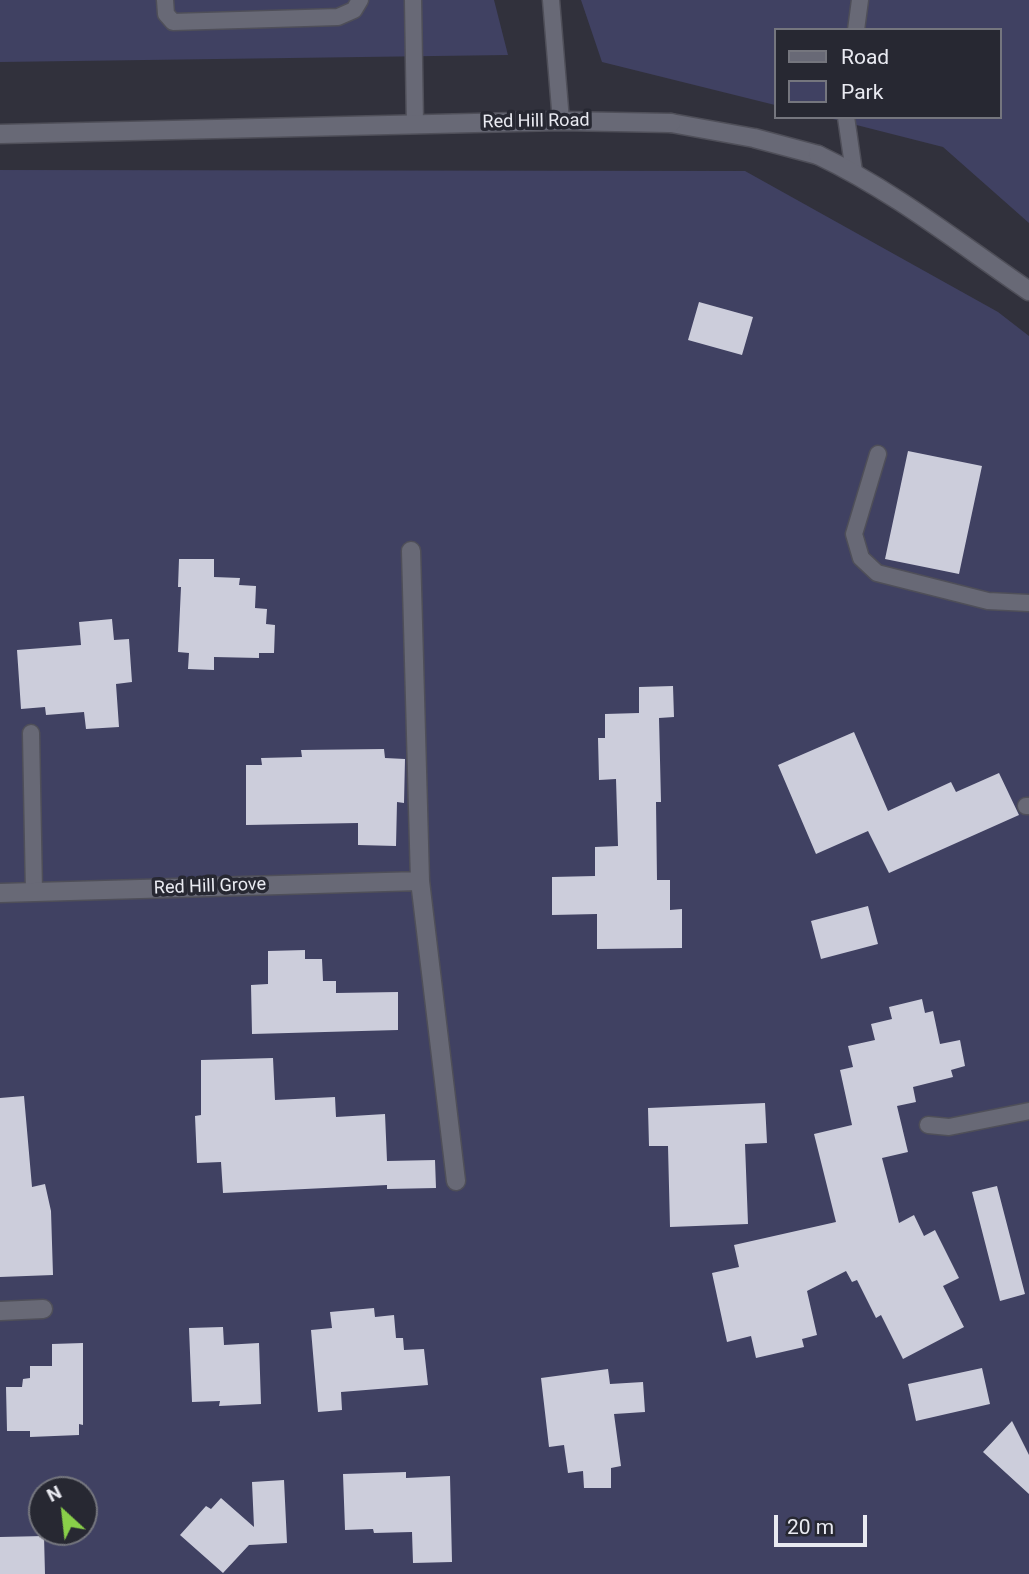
<!DOCTYPE html>
<html>
<head>
<meta charset="utf-8">
<style>
	body { margin:0 }
	#map { position:relative; width:1029px; height:1574px; overflow:hidden; background:#31313c; font-family:Roboto,sans-serif }
	canvas { display:block }
	.legend { position:absolute; left:774px; top:28px; width:228px; height:91px; box-sizing:border-box; background:#272832; border:2px solid #75767e; margin:0; padding:9px 12px; list-style:none; font-size:21px; color:#e9eaf1 }
	.legend li { display:flex; align-items:center; gap:14px; height:35px }
	.legend b { width:35px; border:2px solid #75767e }
	.north { position:absolute; left:28px; top:1476px; width:70px; height:70px; box-sizing:border-box; background:#272832; border:2px solid #75767e; border-radius:50%; rotate:333deg; font-size:19px; font-weight:700; line-height:28px; text-align:center; color:#e9eaf1 }
	.north::after { content:''; display:block; margin:auto; width:24px; height:32px; background:#89cf49; clip-path:polygon(50% 0,100% 100%,50% 72%,0 100%) }
	.scale { position:absolute; left:774px; top:1515px; width:93px; height:32px; box-sizing:border-box; border:4px solid #e9eaf1; border-top:0; padding-left:9px; font-size:21px; line-height:24px; white-space:nowrap; color:#e9eaf1; -webkit-text-stroke:5px #272832; paint-order:stroke }
</style>
</head>
<body>
<div id="map">
<canvas width="1029" height="1574"></canvas>
<ul class="legend">
<li><b style="height:9px;background:#686976"></b>Road</li>
<li><b style="height:19px;background:#404162"></b>Park</li>
</ul>
<div class="north">N</div>
<div class="scale">20 m</div>
</div>
<script>
const ctx = document.querySelector('canvas').getContext('2d');
ctx.lineJoin = 'round';
function fill(path, color) { ctx.fillStyle = color; ctx.fill(path, 'evenodd'); }
function trace(path, color, width, dash) { ctx.strokeStyle = color; ctx.lineWidth = width; ctx.lineCap = dash ? 'butt' : 'round'; ctx.setLineDash(dash || []); ctx.stroke(path); }
function drawText(font, color, halo, rows, align = 'center') {
  ctx.font = font + ' Roboto,sans-serif'; ctx.lineWidth = 7; ctx.setLineDash([]); ctx.textBaseline = 'middle'; ctx.strokeStyle = halo; ctx.fillStyle = color; for (const [text, x, y, turn = 0] of rows) {
    ctx.save(); ctx.translate(x, y); ctx.rotate((+turn || 0) * Math.PI / 180); ctx.textAlign = isNaN(turn) ? turn : align; if (halo) ctx.strokeText(text, 0, 0); ctx.fillText(text, 0, 0); ctx.restore();
  }
}
fill(new Path2D(`
	M0,0h494l14,55 -508,7z
	M581,0h448v223l-86,-76 -118,-30h174v-87h-224v75l-173,-43z
	M0,170l745,1 253,141 31,24v1238h-1029zM42,1490h42v42h-42z`), '#404162');
fill(new Path2D(`
	M699,302l54,15 -11,38 -54,-15z
	M908,451l74,15 -23,108 -74,-15z
	M179,559h35v18l26,1 -1,7 17,1 -1,22 12,1 -1,15 9,1 -1,28h-15v5l-45,-1v13l-26,-1 1,-16 -11,-1 3,-65h-3z
	M112,619l2,21 15,-1 3,43 -16,2 3,43 -33,2 -2,-17 -38,3 -1,-8 -24,2 -4,-59 64,-5 -2,-23z
	M673,686l1,31 -15,1 2,84h-5l1,78h13v30l12,-1v39l-85,1v-35l-45,1v-38l43,-1v-29l23,-1 -2,-67 -17,1 -1,-42h7v-24l34,-1v-26z
	M854,732l34,79 63,-29 5,10 43,-19 20,42 -130,58 -21,-42 -52,23 -38,-89z
	M384,749l1,9 20,1 -1,44 -7,-1 -1,44 -38,-1v-22l-112,2v-60h16l-1,-7 41,-1 -1,-7z
	M868,906l10,38 -57,15 -10,-38z
	M305,950v9h17l1,22h13v12l62,-1v38l-146,4 -1,-49 17,-1v-33z
	M922,999l3,14 8,-2 7,33 20,-4 5,26 -14,4 2,7 -40,10 3,15 -19,4 11,46 -26,6 17,65 15,-8 10,21 11,-6 24,48 -16,8 21,41 -61,32 -22,-44 -5,3 -19,-38 -5,2 -6,-11 -39,20 10,44 -15,4 2,8 -48,11 -5,-22 -24,6 -15,-69 27,-6 -5,-22 102,-23 -22,-88 38,-9 -12,-55 13,-3 -5,-21 27,-6 -4,-16 21,-5 -3,-12z
	M273,1058l2,42 60,-3 1,20 49,-3 2,47 48,-1 1,28 -49,1v-4l-164,8 -2,-31 -24,1 -2,-47 6,-1v-55z
	M24,1096l8,91 13,-3 6,27 2,64 -53,2v-179z
	M765,1103l2,40 -22,1 3,80 -78,3 -2,-81h-19l-1,-38z
	M997,1186l28,108 -25,7 -28,-109z
	M374,1308l1,9 19,-2 2,23h7l1,12 20,-1 4,36 -87,7 1,18 -24,2 -7,-82 21,-2 -2,-16z
	M223,1327l1,18 35,-2 2,61 -42,2 1,-5 -28,1 -3,-74z
	M83,1343v82l-4,-1v11l-49,2v-6h-23l-1,-44h16l1,-8 7,-1v-12h22v-22z
	M982,1368l8,36 -74,17 -8,-37z
	M608,1369l2,15 33,-2 2,30 -31,2 7,52 -10,2v20h-27l-1,-17 -15,2 -4,-28 -15,2 -8,-69z
	M1012,1421l17,34v39l-46,-42z
	M406,1472v6l44,-2 2,86 -39,1 -1,-31 -38,1 -1,-4 -28,1 -2,-56z
	M284,1480l3,63 -38,2 -26,28 -43,-38 26,-29 5,3 10,-11 33,29 -2,-45z
	M44,1536l1,38h-45v-37z`), '#cccddb');
const service = new Path2D(`
	M165,0l1,14 7,8 165,-5 16,-7 6,-10
	M413,0l2,124
	M551,0l10,121
	M856,30l4,-30
	M846,117l8,55
	M878,454l-24,80 7,24 16,15 111,28 41,2
	M31,733l3,159
	M1026,806h3
	M928,1125l21,2 80,-16`);
const minor = new Path2D(`
	M411,551l9,330 36,300
	M0,893l420,-12
	M0,1311l43,-2`);
const tertiary = new Path2D(`
	M671,123l83,15 64,17`);
const secondary = new Path2D(`
	M0,134l561,-13 110,2
	M818,155c76,36 142,89 211,136`);
trace(service, '#4f4f59', 19);
trace(minor, '#4f4f59', 21);
trace(tertiary, '#4f4f59', 21);
trace(secondary, '#4f4f59', 21);
trace(service, '#686976', 16);
trace(minor, '#686976', 18);
trace(tertiary, '#686976', 18);
trace(secondary, '#686976', 18);
drawText('18px', '#e9eaf1', '#272832', [
	["Red Hill Road",536,122,-1],
	["Red Hill Grove",210,887,-2]
]);
</script>
</body>
</html>
